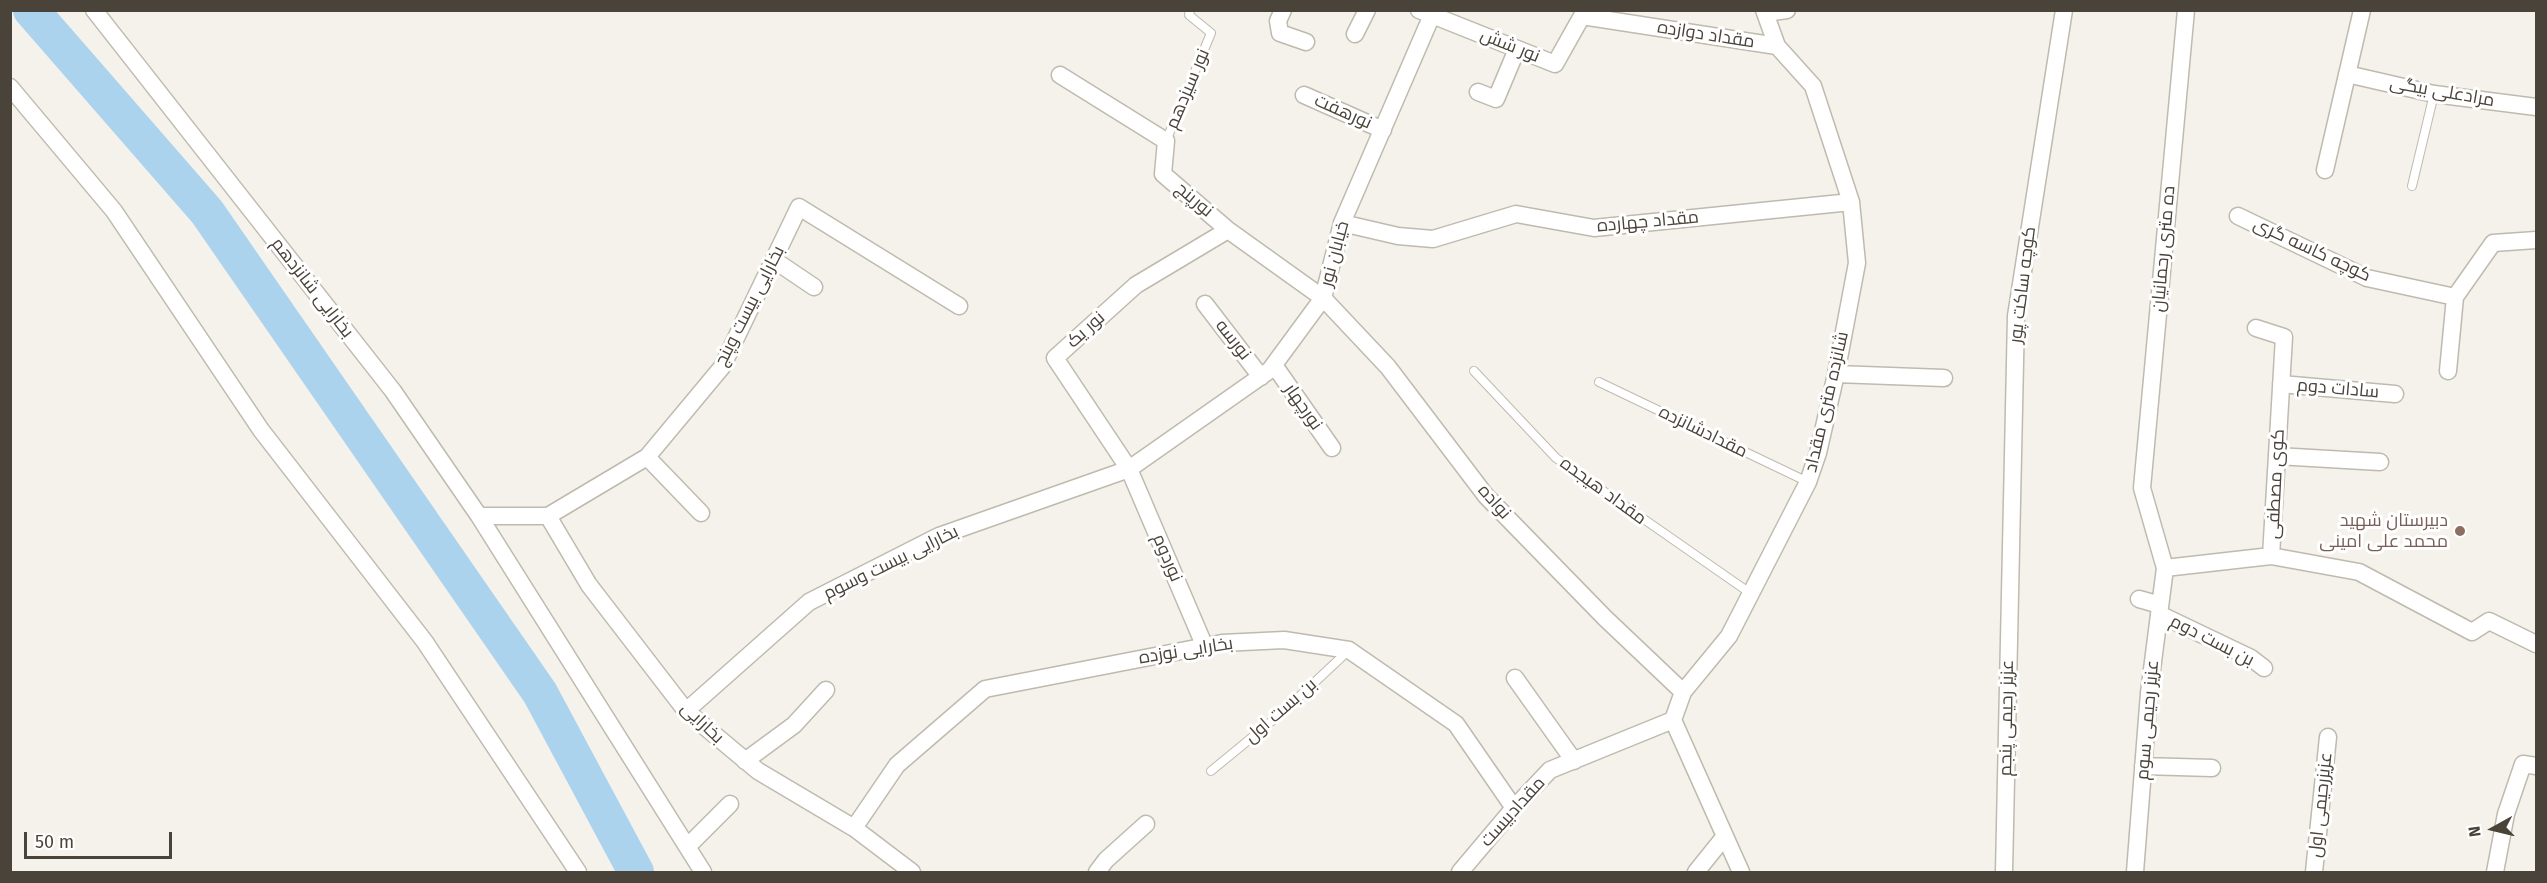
<!DOCTYPE html>
<html>
<head>
<meta charset="utf-8">
<style>
	body { margin:0 }
	#map { position:relative; width:2547px; height:883px; overflow:hidden; background:#f5f2eb; font-family:"Fira Sans",sans-serif }
	canvas { display:block }
	.frame { position:absolute; inset:0; border:12px solid #494339; pointer-events:none }
	.north { position:absolute; left:2463px; top:799px; width:60px; height:60px; -webkit-text-stroke:4px #fff; paint-order:stroke; rotate:262deg; font-size:16px; font-weight:700; line-height:24px; text-align:center; color:#494339 }
	.north::after { content:''; display:block; margin:auto; width:21px; height:27px; background:#494339; clip-path:polygon(50% 0,100% 100%,50% 72%,0 100%) }
	.scale { position:absolute; left:24px; top:832px; width:148px; height:27px; box-sizing:border-box; border:3px solid #494339; border-top:0; padding-left:8px; font-size:18px; line-height:21px; white-space:nowrap; color:#494339; -webkit-text-stroke:4px #fff; paint-order:stroke }
</style>
</head>
<body>
<div id="map">
<canvas width="2547" height="883"></canvas>
<div class="frame"></div>
<div class="north">N</div>
<div class="scale">50 m</div>
</div>
<script>
const ctx = document.querySelector('canvas').getContext('2d');
ctx.lineJoin = 'round';
function trace(path, color, width, dash) { ctx.strokeStyle = color; ctx.lineWidth = width; ctx.lineCap = dash ? 'butt' : 'round'; ctx.setLineDash(dash || []); ctx.stroke(path); }
function drawText(font, color, halo, rows, align = 'center') {
  ctx.font = font + ' "Fira Sans",Cairo,sans-serif'; ctx.lineWidth = 6; ctx.setLineDash([]); ctx.textBaseline = 'middle'; ctx.strokeStyle = halo; ctx.fillStyle = color; for (const [text, x, y, turn = 0] of rows) {
    ctx.save(); ctx.translate(x, y); ctx.rotate((+turn || 0) * Math.PI / 180); ctx.textAlign = isNaN(turn) ? turn : align; if (halo) ctx.strokeText(text, 0, 0); ctx.fillText(text, 0, 0); ctx.restore();
  }
}
trace(new Path2D(`
	M31,10l176,202 333,481 96,179`), '#acd3ee', 36);
const lane = new Path2D(`
	M1166,141l45,-108 -22,-18 1,-5
	M2412,186l22,-92
	M1474,371l82,87 194,135
	M1599,382l209,100
	M1211,771l73,-60 64,-60`);
const street = new Path2D(`
	M94,10l299,381 86,125 224,356
	M1283,10l-5,11 2,12 26,9
	M1434,10l-2,5 123,49 27,-48 195,30
	M1765,13l22,-3
	M1355,34l12,-24
	M2347,74l87,20 102,13
	M1060,75l106,66 -3,33 65,56 95,68 65,69 98,129 119,122 78,74
	M10,87l104,124 147,219 164,212 153,230
	M1478,92l18,7 21,-50
	M1304,95l79,35
	M2325,170l37,-160
	M2238,216l129,62 88,19 38,-54 43,-3
	M1342,223l56,13 35,3 83,-25 78,14 257,-26
	M774,260l40,27
	M1205,304l56,73
	M2256,328l28,9 -13,219 88,16 113,60 17,-11 47,23
	M1274,365l58,83
	M2448,371l7,-74
	M1836,374l108,4
	M2281,384l114,10
	M2277,456l103,6
	M647,457l54,56
	M479,516h69
	M548,516l99,-59 75,-90 77,-160 160,99
	M548,516l41,69 97,126 72,60 96,57 58,44
	M2165,568l106,-12
	M2139,599l21,6
	M2159,614l92,44 13,10
	M1205,647l-76,-178 -74,-111 81,-73 92,-55
	M1515,678l59,83
	M686,711l123,-109 130,-66 190,-67 141,-99 53,-72 19,-75 90,-208 -13,-5
	M745,761l49,-36 32,-35
	M2143,766l69,2
	M854,828l43,-63 88,-76 237,-46 62,-3 65,10 107,74 58,84
	M688,846l42,-42
	M1097,872l9,-12 40,-36
	M1460,872l54,-64 36,-38 123,-50
	M1696,872l29,-36
	M1741,872l-68,-152 10,-28 46,-56 79,-154 10,-29 18,-79 21,-111 -6,-61 -38,-116 -36,-40 -13,-36
	M2004,872l12,-556 48,-306
	M2135,872l14,-179 16,-125 -23,-80 44,-478
	M2314,872l14,-135
	M2495,872l11,-58 17,-50 13,2`);
trace(lane, '#c0baae', 10);
trace(street, '#c0baae', 19);
trace(lane, '#fff', 8);
trace(street, '#fff', 16);
for (const [x, y, r, color] of [
	[2460,531,6,"#8d6e63"]
]) { const dot = new Path2D(); dot.arc(x, y, r, 0, 2 * Math.PI); ctx.fillStyle = color; ctx.fill(dot); trace(dot, '#fff', 2); }
drawText('18px', '#494339', '#fff', [
	["مقداد دوازده",1706,35,9],
	["نور شش",1510,46,22],
	["نور سیزدهم",1188,89,-67],
	["مرادعلی بیگی",2442,92,10],
	["نورهفت",1343,112,24],
	["نورپنج",1194,200,40],
	["مقداد چهارده",1648,222,-5],
	["ده متری رحمانیان",2164,249,-85],
	["کوچه کاسه گری",2312,250,25],
	["خیابان نور",1335,254,-75],
	["کوچه ساکت پور",2023,285,-83],
	["بخارایی شانزدهم",312,288,52],
	["بخارایی بیست وپنج",750,306,-63],
	["نور یک",1086,330,-42],
	["نورسه",1233,340,52],
	["سادات دوم",2338,389,5],
	["شانزده متری مقداد",1827,402,-77],
	["نورچهار",1303,407,55],
	["مقدادشانزده",1703,432,26],
	["کوی مصطفی",2276,484,-87],
	["مقداد هیجده",1603,491,36],
	["نواده",1494,502,48],
	["نوردوم",1167,558,67],
	["بخارایی بیست وسوم",891,563,-26],
	["بن بست دوم",2212,641,27],
	["بخارایی نوزده",1186,651,-9],
	["بن بست اول",1281,711,-41],
	["عزیز رحیمی پنجم",2007,718,-89],
	["عزیز رحیمی سوم",2148,720,-85],
	["بخارایی",702,723,43],
	["عزیزرحیمی اول",2321,805,-84],
	["مقدادبیست",1513,812,-48]
]);
drawText('18px', '#785e54', '#fff', [
	["دبیرستان شهید",2448,521],
	["محمد علی امینی",2448,542]
], 'right');
</script>
</body>
</html>
